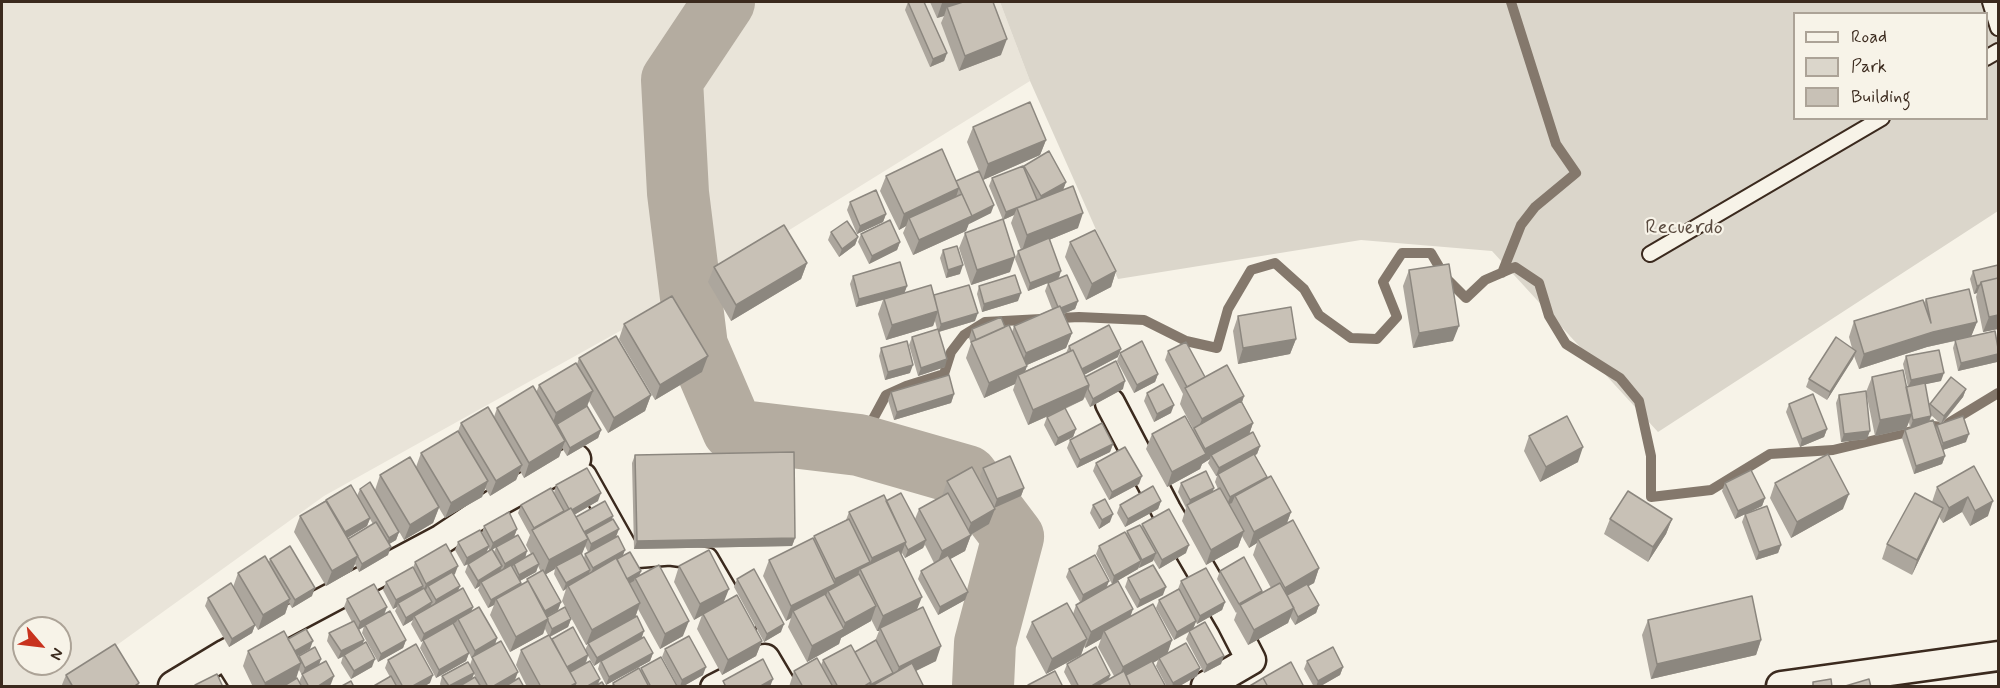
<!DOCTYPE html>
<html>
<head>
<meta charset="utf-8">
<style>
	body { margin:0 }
	#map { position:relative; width:2000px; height:688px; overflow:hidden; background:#f7f3e8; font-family:Mynerve,sans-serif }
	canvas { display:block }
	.frame { position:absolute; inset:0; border:3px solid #3b2a1e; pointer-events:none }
	.legend { position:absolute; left:1793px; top:12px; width:195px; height:108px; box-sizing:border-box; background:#f7f3e8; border:2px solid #aca397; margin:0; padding:8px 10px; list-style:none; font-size:18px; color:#3b2a1e }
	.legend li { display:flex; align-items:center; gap:12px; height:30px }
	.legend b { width:30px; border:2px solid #aca397 }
	.north { position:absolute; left:12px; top:616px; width:60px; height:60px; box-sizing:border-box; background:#f7f3e8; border:2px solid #aca397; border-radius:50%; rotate:118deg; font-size:16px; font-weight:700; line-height:24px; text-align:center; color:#3b2a1e }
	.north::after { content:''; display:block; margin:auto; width:21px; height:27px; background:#c8321e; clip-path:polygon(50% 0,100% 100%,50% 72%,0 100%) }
</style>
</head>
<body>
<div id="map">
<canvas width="2000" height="688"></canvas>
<div class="frame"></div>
<ul class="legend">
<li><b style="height:8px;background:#f7f3e8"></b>Road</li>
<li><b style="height:16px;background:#dbd6cb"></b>Park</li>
<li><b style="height:16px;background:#c8c1b6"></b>Building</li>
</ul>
<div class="north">N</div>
</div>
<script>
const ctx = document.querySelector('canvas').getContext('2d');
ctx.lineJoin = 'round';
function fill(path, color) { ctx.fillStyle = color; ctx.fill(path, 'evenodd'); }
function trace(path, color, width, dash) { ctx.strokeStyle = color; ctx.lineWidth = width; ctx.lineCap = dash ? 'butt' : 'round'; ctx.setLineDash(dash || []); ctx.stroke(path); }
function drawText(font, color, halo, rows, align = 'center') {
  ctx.font = font + ' Mynerve,sans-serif'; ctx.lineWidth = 4.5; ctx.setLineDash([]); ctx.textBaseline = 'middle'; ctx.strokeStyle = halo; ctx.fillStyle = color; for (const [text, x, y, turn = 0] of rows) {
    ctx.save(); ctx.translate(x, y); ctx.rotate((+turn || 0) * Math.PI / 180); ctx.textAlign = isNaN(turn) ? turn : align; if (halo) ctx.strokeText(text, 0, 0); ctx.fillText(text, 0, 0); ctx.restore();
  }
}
fill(new Path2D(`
	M2,2h998l30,79 -349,216 -357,199 -264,190h-58zM24,628h36v36h-36z`), '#e9e4d9');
fill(new Path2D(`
	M1000,2h998v209l-340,221 -166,-181 -131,-11 -243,39 -88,-198zM1794,14h192v104h-192z`), '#dbd6cb');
trace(new Path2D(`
	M1502,273l19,-48 14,-18 41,-34 -20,-29 -45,-142
	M859,445l27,-50 20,-9 38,-12 7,-22 13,-17 21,-13 94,-5 65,3 42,21 31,7 11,-39 23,-39 24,-7 29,26 15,26 32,23 26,1 20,-22 -14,-35 19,-29h29l14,24 21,21 19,-18 30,-13 24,16 10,33 17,28 54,34 19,23 12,55v41l60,-7 59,-36 63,-4 100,-24 9,1 56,-34`), '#84786c', 10);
trace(new Path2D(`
	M724,2l-52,78 6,113 19,153 36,84 126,15 108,31 46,61 -28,106 -2,43`), '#b4aca0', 62);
const service = new Path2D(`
	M1990,2l8,26
	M1986,58l12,-7
	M1650,254l232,-136`);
const pedestrian = new Path2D(`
	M585,475l46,82 39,-3 37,5 38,65
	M712,686l53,-27 -2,-3`);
const minor = new Path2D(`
	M1110,403l56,107 66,113 19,37 -45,26
	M226,654l20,32
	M765,659l16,27
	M173,686l53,-32 216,-115 57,-38 77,-42
	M1781,686l217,-30`);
trace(service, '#3b2a1e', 18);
trace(pedestrian, '#3b2a1e', 26);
trace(minor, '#3b2a1e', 33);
trace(service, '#f7f3e8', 14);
trace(pedestrian, '#f7f3e8', 21);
trace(minor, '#f7f3e8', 28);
fill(new Path2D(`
	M908,2l39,51 -3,8 -14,6 -25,-57z
	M930,2h63l8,53 -42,16 -18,-48 3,-7 -7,2z
	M973,127l73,13 -6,15 -57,25 8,33 -22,11v-1l-3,8 -53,24 -10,-22 3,-7 -7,4 -19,-39 6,-15 70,6 23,-11 -12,-29z
	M1024,166l42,16 -3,8 15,38 -29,12 12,31 -2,7 19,23 -3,8 -11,5 8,19 -6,15 -39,17 -2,6 41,-18 3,-7 49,11 -34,18 1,2 38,12 -33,18 -5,-10 -2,3 -18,9 11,20 -3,8 -18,9 -11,-21 3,-8 8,-4 -27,12 -15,-35 2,-6 -31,14 -18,-40 5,-15 -2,-5 3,-9 33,-2 7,5 2,-6 38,-17 -7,-18 3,-8 2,-1 -22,9 -13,-32 3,-8 3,-1 -10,-27 3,-8 -11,5 7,52 -39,13 -12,-37 6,-15 38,-13 -14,-34 3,-8 32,-10z
	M850,202l36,12 -3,8 -26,12 -10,-24z
	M831,232l27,5 -3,8 -16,12 -11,-17z
	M861,234l39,8 -3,8 -28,14 -11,-22z
	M1070,242l46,29 -5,16 -25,13 -21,-43z
	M943,250l17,24 -14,4 -6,-20z
	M807,263l-6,16 -70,42 -23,-39 6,-15z
	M1998,265v64l-15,3 -7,-35 1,-4 -3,1 -4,-15 3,-8z
	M1409,270l44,71 -40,7 -10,-62z
	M853,276l54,10 -3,7 30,2 41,26 -36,11 6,35 -27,9 -9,-31 3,-8 25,-8 -2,-8 -2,5 -47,14 -8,-26 5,-14 -27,7 -6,-23z
	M979,286l39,15 -36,11 -5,-18z
	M1926,299l51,23 -6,14 26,26 -39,9 -5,-23 2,-7 -28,6 -68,22 -5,-13 -27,44 -21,-13 3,-8 43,-31 -3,-11 5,-16 70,-18z
	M1238,316l58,23 -6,15 -52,10 -5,-33z
	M624,324l78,48 -47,28 -36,-61z
	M881,348l29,25 -25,7 -6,-24z
	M1168,351l37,26 39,19 -2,6 11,21 -4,11 11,12 -3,8 -2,1 12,22 24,35 -4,11 32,45 -5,15 -6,3 11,19 -3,8 -21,12 -5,-8 -2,6 -40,22 -14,-25 3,-8 -1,1 -19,-34 3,-8 42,20v2l9,-5 -18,-33 4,-12 -8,5 -7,-12 -4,11 -32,18 -24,-44 4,-13 -8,-16 3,-9 32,8 5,-2 -3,-7 2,-6h-1l-8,-13 2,-4 -8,5 -2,5 -33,18 -21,-38 6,-15 41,-4v-1l-13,-25 3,-10 -18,-34z
	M1120,353l38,21 -3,8 -21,11 -17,-32z
	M1906,356l35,25 -16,3 4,21 1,-1 36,-15 -3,8 -21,27 24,18 -23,8 2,6 -3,8 -28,10 -12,-36 3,-8 5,-2 -1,-6 -3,7 -31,7 -9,-44 6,-15 36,10 -5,-23zM1931,415l10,9 -4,1 -1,4 -6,-8z
	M579,358l72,37 -6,16 -37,22 -19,-32 -2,6 14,23 -3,8 -31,18 -5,-8 -3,9 -35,21 -4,-7 -4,9 -26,16 -5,-8 -3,9 -37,21 -6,-10 -6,15 -29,17 -29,-50 5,-15 36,-8 5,-14 37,-22 3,-8 33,-6 3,-9 39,-15 3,-8 38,-21z
	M891,392l63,2 -3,9 -57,17 -6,-20z
	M1147,393l24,20 -17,9 -10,-21z
	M1839,395l28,44 -26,3 -5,-39z
	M1789,404l38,25 -3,8 -24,10 -14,-35z
	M1529,436l49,26 -38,20 -16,-31z
	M1070,440l43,4 -3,8 -33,16 -10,-20z
	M635,455l160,83 -3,8 -158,3 -2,-86z
	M1096,463l43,21 -30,16 -16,-29z
	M1974,466l14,50 -18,10 -8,-14 -19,11 -4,-6 -27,58 -30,-16 5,-15 45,-42 5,-15z
	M983,468l41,20 -3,8 -27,12 -14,-32z
	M947,481l42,43 -18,11 -6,16 -15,8 18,33 -3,8 -27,15 -20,-36 3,-8 13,-8 -9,-18 -2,3 -18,10 -3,-5 -1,2 16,55 19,51 -20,10 8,16h-135l5,-16 27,-6 2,-5 32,-8 20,-11 4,-10h-2l-6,-12v2l-30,17 -2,6 -32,18 -19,-35 3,-9 -5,3 -23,-45 6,-16 44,-21 1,-3 32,-16 3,-8 37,-11 29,18 4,-10 23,-13z
	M1725,483l40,15 -3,8 -27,13 -13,-28z
	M1775,483l68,26 -52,29 -21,-40z
	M556,485l42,16 -24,14 2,2 37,-1 -2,4 5,17 7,19 18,15 -2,5 44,60 -23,13 -22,-40 -3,8 7,21 11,15 -3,8 -44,24 -8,-16 2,-7 -6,4 -6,-10 -2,7 11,22 8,2h-78l-11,-22 5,-15 27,-15 -3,-6 -2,5 -33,18 -20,-37 4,-10 -6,3 -10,-18 2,-4 -5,3 -10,-17 3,-8 -4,2 -9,-16 3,-8 24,-9 2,-7 33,3 -3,8 11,21 6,-4 -5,-9 4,-10 -12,-22 3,-8 33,-12zM585,546l3,6 -3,2 -1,4 -3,-4zM496,547l-2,5 -8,1 2,-5 2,3zM538,566l3,6 -14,7 -1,3 -6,4 1,-3 -1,-2 16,-9zM555,569l-1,5 9,17 3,-2 -4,12 24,44 2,-1 -3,6 -33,-11 -2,-2 18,-10 3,-8 -13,-9 3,-8 -15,-28z
	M360,489l39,43 -3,8 -7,4 -1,11 -29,17 -4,-8 -3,7 -26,15 -32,-54 6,-16 26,-16 31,-4zM370,519l3,5 -25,15 -1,-1 20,-12z
	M1161,501l-3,8 -33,18 -8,-14 3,-8z
	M1093,505l17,17 -11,7 -9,-16z
	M1745,514l36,31 -3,8 -22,7 -14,-38z
	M1610,519h62l-6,15 -18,28 -44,-28z
	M1142,524l44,29 -27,16 -6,-10v2l-14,7v-1l-1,2 -26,15 -16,-30 3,-8 27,-12 1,-3 14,-4z
	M270,559l42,37 -20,12 -3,-5 -4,11 -27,16 -3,-5 -3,8 -23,14 -24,-41 3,-8 25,-11 5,-14 31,-11z
	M415,562l40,12 -1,1 4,16 15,16 -2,4 26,27 -2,7 20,35 -12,7h-22l-7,-13 -2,5 9,8h-40l-1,-3 2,-8 28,-11 2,-6 -3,-6 -3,8 -30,17 -16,-30 3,-7 -2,1 -10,-18 2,-4 -10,6 -8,-15 2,-4 -4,2 -10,-19 3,-8 27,-14z
	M679,566l45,37 38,38 -6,15 -34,19 -25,-46 5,-14 -8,5 -20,-38z
	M1069,569l37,18 25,29 41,24 -5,13 33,15 -3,8 -19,11h-11l-11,-21 2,-6 -5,3 13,24h-94l-8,-15 3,-8 43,11 -1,4 5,-3 -16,-29 3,-8 -16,9 -1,-2 -3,9 -35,19 -20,-37 6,-15 41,-8 3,-9 4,-3 -14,-25z
	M1128,578l35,17 -26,13 -12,-21z
	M737,579l44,53 -17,10 -30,-55z
	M1181,581l44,21 -3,8 -25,14 -1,-2 -3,7 28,35 -17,9 -18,-34 3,-7 -15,8 -18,-32 3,-8 19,-11z
	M347,599l37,16 22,25 -3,8 -25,14 -16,-29 2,-7 -5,3 5,11 -1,3 9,24 -21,12 -10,-16 2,-7 -5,3 -11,-18 2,-8 23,-11 -8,-15z
	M1648,620l113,20 -5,15 -105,24 -9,-44z
	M288,639l22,10 -13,7 1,1 1,-1 22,3 -2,6 12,19 -3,3h-26l-3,-5 3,-7 -3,-5 -18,17h-28l-10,-21 5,-15z
	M665,649l38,26 -21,12h-4l-16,-30z
	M388,660l42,23 -7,4h-51l18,-10 -5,-9z
	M1307,661l36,6 -3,8 -21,12h-5l-10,-18z
	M641,668l36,19h-66l2,-4 27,-12z
	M66,675l73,8 -1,4h-77z`), '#aca69d');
fill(new Path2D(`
	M946,2h33l-32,5 -3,9 -7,2 5,-15z
	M1007,39l-6,16 -42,16 6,-15z
	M947,53l-3,8 -14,6 3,-8z
	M1046,140l-6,15 -57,25 5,-16z
	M1066,182l-3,8 -25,14 3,-8z
	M959,188l-5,15 -45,15 -3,8 -7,4 5,-16z
	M1037,200l-20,8 -3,7 -11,5 3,-8z
	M994,205l-3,8 -22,11 3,-8z
	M1083,213l-5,15 -56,23 5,-16z
	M886,214l-3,8 -26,12 3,-8z
	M972,216l-6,15 -53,24 6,-15z
	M858,237l-3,8 -16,12 3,-8z
	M900,242l-3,8 -28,14 3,-8z
	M1015,257l-5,15 -39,13 6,-15z
	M807,263l-6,16 -70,42 5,-16z
	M963,265l-3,9 -14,4 2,-8z
	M1061,271l-3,8 -30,12 2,-8z
	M1116,271l-5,16 -25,13 6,-16z
	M1980,285l-3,8 -3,1 3,-8z
	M907,286l-3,8 -48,13 3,-8z
	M1021,293l-3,8 -36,11 2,-8z
	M1078,301l-3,8 -19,8 3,-8z
	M938,311l-5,15 -47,14 6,-15z
	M978,313l-3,8 -37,11 3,-8z
	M1998,315v14l-15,3 6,-15z
	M1977,322l-6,15 -44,10 -68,22 5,-15 69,-22z
	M1459,326l-6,15 -40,7 6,-15z
	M1072,333l-6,15 -46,20 6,-15z
	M1296,339l-6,15 -52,10 5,-16z
	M1121,349l-3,8 -40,21 3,-8z
	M1856,351l-3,8 -26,41 3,-8z
	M1998,354l-1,8 -39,9 3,-8z
	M708,356l-6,16 -47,28 5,-15z
	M947,359l-2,8 -27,9 3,-8z
	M913,365l-3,8 -25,7 3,-8z
	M1027,366l-5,15 -4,-6 -3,9 -31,14 5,-15z
	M1944,373l-3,8 -33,7 3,-8z
	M1158,374l-3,8 -21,11 3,-8z
	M1125,381l-2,8 -33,18 3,-8z
	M1089,385l-6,15 -55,25 5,-15z
	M1966,389l-3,8 -22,27 3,-8z
	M593,391l-6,15 -36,23 5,-16z
	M954,394l-3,9 -57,17 3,-8z
	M651,395l-6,16 -37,22 6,-15z
	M1244,396l-5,15 -43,23 6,-15z
	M1174,405l-3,8 -17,9 3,-8z
	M1912,414l-6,15 -31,7 5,-16z
	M1931,416l-3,8 -18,4 3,-8z
	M1253,423l-5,15 -37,17 -1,4 -8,5 -2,5 -33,18 5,-15 31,-17 2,-6z
	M1076,429l-3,8 -18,9 3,-8z
	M1827,429l-3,8 -24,10 2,-8z
	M601,430l-3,8 -31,18 3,-8z
	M1870,431l-3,8 -26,3 3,-8z
	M1969,434l-3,8 -26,9 3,-8z
	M565,441l-6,16 -35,21 5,-15z
	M1113,444l-3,8 -33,16 3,-8z
	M1260,446l-3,8 -41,22 3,-8z
	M1583,447l-5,15 -38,20 6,-15z
	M1945,456l-3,8 -28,10 2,-8z
	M522,465l-6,15 -26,16 6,-15z
	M1142,476l-3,8 -30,16 3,-8z
	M1267,477l-32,19 -3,7 -5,2 3,-8z
	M488,481l-6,16 -37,21 6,-15z
	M1024,488l-3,8 -27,12 3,-9z
	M1214,488l-3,8 -23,10 2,-6z
	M601,493l-3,8 -31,18 3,-8z
	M1849,494l-6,15 -52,29 6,-16z
	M1968,497l-6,15 -19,11 6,-15z
	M1765,498l-3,8 -27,13 3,-8z
	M1161,501l-3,8 -33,18 3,-8z
	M1993,501l-5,15 -18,10 5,-15z
	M439,507l-6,16 -29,17 6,-15z
	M1943,508l-6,15 -25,52 5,-15z
	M995,509l-6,15 -24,14 6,-15z
	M1291,512l-6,16 -27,11 -1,4 -8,5 5,-16z
	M1113,514l-3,8 -11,7 3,-9z
	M613,516l-3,8 -25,14 -3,-5z
	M370,518l-3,8 -25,15 3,-9z
	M1672,519l-6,15 -18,28 5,-15z
	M517,529l-3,8 -24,14 3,-8z
	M619,529l-3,8 -27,16 2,-9z
	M1244,531l-6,16 -32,18 5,-15z
	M399,532l-3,8 -10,6 3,-8z
	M971,535l-6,16 -29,16 6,-16z
	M795,538l-3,8 -158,3 3,-8z
	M588,539l-6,15 -25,14 -1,-2 -1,3 -12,7 6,-16z
	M926,540l-3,8 -18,10 3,-8z
	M906,542l-6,15 -34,17 6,-16z
	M1189,545l-3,8 -27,16 3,-9z
	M1781,545l-3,8 -22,7 3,-8z
	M489,546l-3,8 -22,12 3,-8z
	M391,547l-3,8 -29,17 3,-8z
	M625,550l-3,8 -32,18 3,-8z
	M527,551l-2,8 -23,13 3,-8z
	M1156,553l-3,8 -14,7 3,-8z
	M358,556l-6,15 -26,15 6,-15z
	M1141,561l-3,8 -26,15 2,-8z
	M870,562l-6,15 -4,-8 -4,12 -28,10 -5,11 -30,9 -2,7 -5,3 5,-15 42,-21 2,-6z
	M539,564l-3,8 -20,11 3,-8z
	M458,566l-3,8 -26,14 -1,-2 -2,4 -3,2 3,-8z
	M502,566l-3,8 -18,8 -1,4 -5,3 3,-8z
	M1319,568l-5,15 -35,20 6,-15z
	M590,570l-3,8 -19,8 -2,3 -3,2 3,-8z
	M641,571l-3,8 -3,-1 -1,3 -13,7 3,-8z
	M1109,581l-3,8 -25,14 2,-8z
	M521,583l-3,8 -22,8 -2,6 -6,3 3,-8z
	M423,586l-3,8 -22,9 -1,4 -4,2 3,-9z
	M460,586l-3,8 -24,14 3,-8z
	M1166,587l-3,8 -26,13 3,-8z
	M315,588l-3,8 -20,12 3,-8z
	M729,589l-6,15 -29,16 6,-16z
	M968,592l-3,8 -27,15 2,-8z
	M922,597l-6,15 -36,16 -1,3h-2l6,-15z
	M290,599l-5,15 -27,16 5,-15z
	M432,602l-3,8 -15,6 -1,4 -10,6 3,-8z
	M561,602l-3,8 -16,9 3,-8z
	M1225,602l-3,8 -25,14 3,-8z
	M640,603l-5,15 -49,27 6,-15z
	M1319,605l-3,8 -21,12 3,-8z
	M876,606l-5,15 -30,17 -2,6 -32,18 5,-16 31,-17 2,-6z
	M387,607l-3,8 -27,16 3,-9z
	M473,607l-3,8 -12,4 -2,3 -35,20 3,-8z
	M1294,608l-6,15 -40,22 6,-15z
	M1133,609l-5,15 -24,7 -3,8 -16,9 6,-16z
	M548,619l-5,15 -33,18 6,-15z
	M571,619l-3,8 -19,10 3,-8z
	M689,621l-6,15 -23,13 5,-15z
	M1196,621l-3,8 -19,11 3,-8z
	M784,624l-3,8 -17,10 3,-8z
	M255,625l-3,8 -23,14 3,-8z
	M644,631l-3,9 -40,21 -1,1 -6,4 3,-8z
	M497,638l-3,9 -22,12 3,-8z
	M1087,639l-6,16 -35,19 6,-15z
	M364,640l-3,8 -23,11 3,-8z
	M406,640l-3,8 -25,14 3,-8z
	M1172,640l-5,15 -8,3 -1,2 -41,22 6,-15z
	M1761,640l-5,15 -105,24 6,-15z
	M313,641l-3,8 -19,11 2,-8z
	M762,641l-6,15 -34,19 6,-15z
	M941,646l-5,15 -43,21 6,-15z
	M469,653l-3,8 -30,17 3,-8z
	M653,653l-3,8 -44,24 3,-8z
	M588,655l-3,9 -21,12 3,-9z
	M1224,656l-3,8 -17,9 3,-8z
	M321,659l-3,8 -16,9 3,-8z
	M375,659l-3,8 -21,12 3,-8z
	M301,663l-5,16 -15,8h-17l1,-4z
	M706,667l-3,8 -21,12h-2l2,-7z
	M1343,667l-3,8 -21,12h-3l2,-6z
	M1200,668l-3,8 -19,11h-6l1,-4z
	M518,672l-3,8 -12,7h-11z
	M474,673l-3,8 -10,6 -12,-1z
	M433,675l-3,8 -7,4h-12z
	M1110,675l-3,8 -6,4h-11z
	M334,676l-3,8 -3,3h-11z
	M600,679l-3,8h-11z
	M773,679l-3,8h-11z`), '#8c877f');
const building = new Path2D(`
	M908,2h16l23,51 -14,6z
	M963,2h30l14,37 -42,17 -18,-49z
	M1030,102l16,38 -58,24 -15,-37z
	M942,149l17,39 -55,26 -18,-38z
	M1049,151l17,31 -25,14 -17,-30z
	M1023,166l14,34 -31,12 -14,-34z
	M979,171l15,34 -22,11 -16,-35z
	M1073,186l10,27 -56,22 -10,-27z
	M876,190l10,24 -26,12 -10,-24z
	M962,194l10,22 -53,24 -10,-22z
	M1003,219l12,38 -38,13 -12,-37z
	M890,220l10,22 -28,14 -11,-22z
	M847,221l11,16 -16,12 -11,-17z
	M784,225l23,38 -71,42 -22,-38z
	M1095,230l21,41 -24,13 -22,-42z
	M1049,238l12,33 -31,12 -12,-32z
	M957,246l6,19 -15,5 -5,-20z
	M900,262l7,24 -48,13 -6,-23z
	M1449,264l10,62 -40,7 -10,-63z
	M1998,265v13l-17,4 -1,3 -3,1 -4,-15z
	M1015,275l6,18 -37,11 -5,-18z
	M1067,275l11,26 -17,7 -1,-2 -2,1 -10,-24z
	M1998,278v37l-9,2 -8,-35z
	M931,285l7,26 -46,14 -8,-26z
	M969,285l9,28 -37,11 -7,-29z
	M1969,289l8,33 -44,10 -69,22 -10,-33 69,-21 8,23 -5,-24z
	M672,296l36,60 -48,29 -36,-61z
	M1060,306l12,27 -46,20 -12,-27z
	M1291,307l5,32 -53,9 -5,-32z
	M1001,317l4,10 -29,13 -4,-11z
	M1009,325l18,41 -38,17 -18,-41z
	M1109,325l12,24 -39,20 -9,-19 -2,1 -2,-5z
	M938,329l9,30 -26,9 -9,-31z
	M1995,331l3,17v6l-37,9 -6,-23z
	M616,336l35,59 -37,23 -35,-60z
	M1836,337l20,14 -26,41 -21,-13z
	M907,341l6,24 -25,7 -7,-24z
	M1142,341l16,33 -21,11 -17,-32z
	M1186,342l19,35 -18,10 -19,-36z
	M1073,350l16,35 -56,25 -15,-35z
	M1939,350l5,23 -33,7 -5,-24z
	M1116,361l9,20 -32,18 -5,-10 1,-4 -4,-8z
	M576,363l17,28 -37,22 -17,-28z
	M1227,365l17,31 -42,23 -17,-31z
	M1903,370l9,44 -32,6 -8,-43z
	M949,375l5,19 -57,18 -6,-20z
	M1951,377l15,12 -22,27 -14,-12z
	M1925,383l6,33 -18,4 -7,-33z
	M1163,384l11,21 -17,9 -10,-21z
	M533,386l32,55 -36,22 -32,-55z
	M1866,391l4,40 -26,3 -5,-39z
	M1813,394l14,35 -25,10 -13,-35z
	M1241,401l12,22 -48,26 -11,-21z
	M587,406l14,24 -31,18 -13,-24z
	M488,407l34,58 -26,16 -35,-58z
	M1065,408l11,21 -18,9 -11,-21z
	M1185,416l21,38 -34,18 -20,-38z
	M1567,416l16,31 -37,20 -17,-31z
	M1963,416l6,18 -26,9 -6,-18z
	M1933,420l12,36 -29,10 -11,-36z
	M1102,423l11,21 -33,16 -10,-20z
	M458,431l30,50 -37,22 -30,-50z
	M1253,432l7,14 -41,22 -8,-13z
	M1125,447l17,29 -30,16 -16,-29z
	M794,452l1,86 -158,3 -2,-86z
	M1254,454l13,23 -37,20 -12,-23z
	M1828,454l21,40 -52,28 -22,-39z
	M1010,456l14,32 -27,11 -14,-31z
	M410,457l29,50 -29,18 -30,-50z
	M1974,466l19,35 -18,10 -7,-14 -19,11 -12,-21z
	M972,467l23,42 -24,14 -24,-42z
	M587,468l14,25 -29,17 -1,-2 -2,1 -13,-24z
	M1751,470l14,28 -27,13 -13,-28z
	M1206,471l8,17 -24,12 -9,-17z
	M1271,476l20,36 -37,20 -19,-36z
	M370,482l29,50 -10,6 -29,-49z
	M351,485l19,33 -25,14 -19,-32z
	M1153,486l8,15 -33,18 -8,-14z
	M551,488l13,23 -30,17 -13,-23z
	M1220,488l24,43 -33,19 -24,-45z
	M1628,491l44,28 -19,28 -43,-28z
	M901,493l25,47 -18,10 -3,-6 1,-2 -20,-41z
	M948,493l23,42 -29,16 -23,-42z
	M1915,493l28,15 -26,52 -30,-16z
	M884,495l22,47 -34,16 -23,-46z
	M1105,499l8,15 -11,6 -9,-15z
	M326,501l32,55 -26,15 -32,-55z
	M605,501l8,15 -29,16 -8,-15z
	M1767,506l14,39 -22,7 -14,-38z
	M571,508l17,31 -39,21 -17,-30z
	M1169,509l20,36 -27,15 -20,-36z
	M509,512l8,17 -24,14 -9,-17z
	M613,519l6,10 -28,15 -5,-10z
	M849,519l21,43 -35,17 -21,-43z
	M1293,520l26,48 -34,20 -27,-49z
	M376,522l15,25 -29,17 -14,-25z
	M1140,525l16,28 -14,7 -15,-29z
	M480,530l9,16 -22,12 -9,-16z
	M1125,532l16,29 -27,15 -15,-30z
	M518,535l9,16 -22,13 -9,-17z
	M618,536l7,14 -32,18 -8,-14z
	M813,538l22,46 -44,22 -22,-46z
	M446,544l12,22 -32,18 -11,-22z
	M290,546l25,42 -20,12 -25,-41z
	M492,549l10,17 -24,15 -10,-17z
	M709,550l20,39 -29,15 -21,-38z
	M899,550l23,47 -39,19 -23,-47z
	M630,552l11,19 -14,8 -10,-20z
	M533,553l6,11 -20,11 -5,-11z
	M581,553l9,17 -24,13 -10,-17z
	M948,555l20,37 -28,15 -19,-36z
	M1095,555l14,26 -26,14 -14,-26z
	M265,556l25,43 -27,16 -25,-42z
	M1244,557l18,34 -23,13 -19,-33z
	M616,558l24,45 -48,27 -24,-44z
	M511,565l10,18 -30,17 -10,-18z
	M659,565l30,56 -24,13 -30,-56z
	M1153,565l13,22 -26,13 -12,-22z
	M413,567l10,19 -27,14 -10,-18z
	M1206,568l19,34 -25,14 -19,-35z
	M754,569l30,55 -17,10 -30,-55z
	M543,570l18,32 -16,9 -18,-32z
	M452,572l8,14 -24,14 -8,-14z
	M859,574l17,32 -31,17 -17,-32z
	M528,581l20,38 -32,18 -20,-38z
	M1118,581l15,28 -42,23 -15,-27z
	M231,583l24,42 -23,14 -24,-41z
	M1280,583l14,25 -40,22 -14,-25z
	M374,584l13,23 -27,15 -13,-23z
	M1307,584l12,21 -21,12 -11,-22z
	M424,588l8,14 -26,16 -8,-15z
	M463,588l10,19 -49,27 -10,-18z
	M1179,589l17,32 -19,11 -18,-32z
	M825,594l19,35 -32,17 -19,-35z
	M737,595l25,46 -34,19 -25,-46z
	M1752,596l9,44 -104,24 -9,-44z
	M1067,603l20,36 -35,20 -20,-37z
	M1153,604l19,36 -49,27 -19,-36z
	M479,607l18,31 -22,13 -17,-32z
	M565,607l6,12 -19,10 -4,-8v-2l-1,-2z
	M923,607l18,39 -42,21 -19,-39z
	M390,611l16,29 -25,14 -16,-29z
	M637,616l7,15 -47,27 -9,-15z
	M354,621l10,19 -23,11 -12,-18z
	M1205,622l19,34 -17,9 -18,-34z
	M453,623l16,30 -30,17 -16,-30z
	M573,627l15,28 -21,12 -15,-28z
	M306,629l7,12 -18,10 -7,-12z
	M284,631l17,32 -36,20 -17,-32z
	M549,635l27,48 -7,4h-28l-20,-37z
	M689,636l17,31 -24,13 -17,-31z
	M644,637l9,16 -44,24 -8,-16z
	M876,640l17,33 -23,12 1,-3 -16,-30z
	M501,641l17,31 -26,15h-4l-16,-30z
	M366,642l9,17 -21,12 -10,-16z
	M1186,643l14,25 -27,15 -14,-25z
	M115,644l24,39 -6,4h-60l-7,-12z
	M416,644l17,31 -22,12h-8l-15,-27z
	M851,645l20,37 -8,5h-25l-15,-27z
	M315,647l6,12 -16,9 -6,-12z
	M1096,647l14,28 -20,12h-11l-12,-23z
	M1333,647l10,20 -25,14 -11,-20z
	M661,657l16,29 -1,1h-25l-10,-19z
	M817,658l16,29h-30l-9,-16z
	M763,659l10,20 -14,8h-33l-3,-6z
	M326,661l8,15 -17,11h-8l-7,-13z
	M590,661l10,18 -14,8h-12l2,-4 -6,-11z
	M1152,661l14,26h-35l-5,-12z
	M468,662l6,11 -25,13 -7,-10z
	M1291,662l13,25h-36l-5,-9z
	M912,663l12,24h-54z
	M639,668l10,19h-34l-2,-4z
	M1055,671l8,16h-34l-1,-2z
	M1124,671l7,16h-36z
	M217,674l6,13h-27l-1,-2z
	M391,676l6,11h-25z
	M475,677l6,10h-23z
	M297,678l5,9h-20z
	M519,678l5,9h-20z
	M1263,678l5,9h-20z
	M1831,679l1,8h-19v-5z
	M1869,679l2,8h-29z
	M351,681l3,6h-14z
	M602,682l3,5h-11z`);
fill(building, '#c8c1b6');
trace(building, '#8c877f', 1.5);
drawText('21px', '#5b4c41', '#f7f3e8', [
	["Recuerdo",1684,229]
]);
</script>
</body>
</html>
